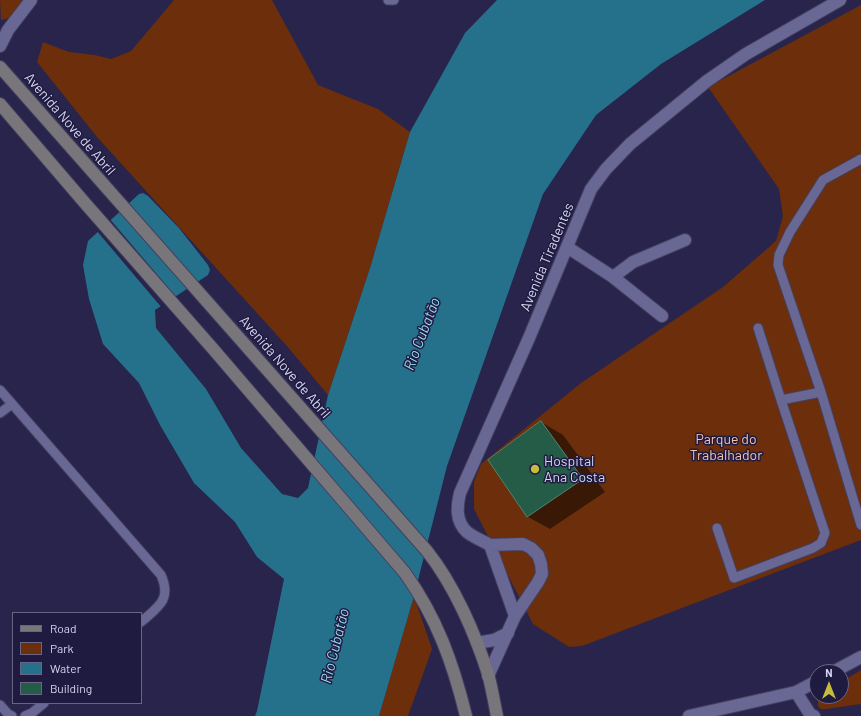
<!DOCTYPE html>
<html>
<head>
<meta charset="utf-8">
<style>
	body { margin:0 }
	#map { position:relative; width:861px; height:716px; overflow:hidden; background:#28244b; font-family:Barlow,sans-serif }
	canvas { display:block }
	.legend { position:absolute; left:12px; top:612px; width:130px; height:92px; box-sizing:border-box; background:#1f1a40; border:1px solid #676485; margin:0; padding:5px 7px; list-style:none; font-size:12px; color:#d4d4ed }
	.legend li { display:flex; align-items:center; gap:8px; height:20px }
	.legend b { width:20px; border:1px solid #676485 }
	.north { position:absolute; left:809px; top:664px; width:40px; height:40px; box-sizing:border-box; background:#1f1a40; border:1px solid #676485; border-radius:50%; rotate:0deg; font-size:11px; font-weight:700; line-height:16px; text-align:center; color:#d4d4ed }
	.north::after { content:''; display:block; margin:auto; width:14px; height:18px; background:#c5bc3d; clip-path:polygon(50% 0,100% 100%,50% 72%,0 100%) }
</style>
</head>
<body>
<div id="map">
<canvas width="861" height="716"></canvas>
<ul class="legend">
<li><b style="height:5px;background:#78767a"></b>Road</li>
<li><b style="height:11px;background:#6c2e0b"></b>Park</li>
<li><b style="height:11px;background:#25718b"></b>Water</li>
<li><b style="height:11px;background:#255c47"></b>Building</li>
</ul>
<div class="north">N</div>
</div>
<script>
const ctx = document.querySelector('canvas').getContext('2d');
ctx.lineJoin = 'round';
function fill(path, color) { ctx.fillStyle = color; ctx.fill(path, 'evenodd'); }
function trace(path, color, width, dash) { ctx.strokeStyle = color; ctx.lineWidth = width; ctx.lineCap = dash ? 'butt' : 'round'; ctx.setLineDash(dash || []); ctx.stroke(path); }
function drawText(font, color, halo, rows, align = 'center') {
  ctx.font = font + ' Barlow,sans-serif'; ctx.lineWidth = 3; ctx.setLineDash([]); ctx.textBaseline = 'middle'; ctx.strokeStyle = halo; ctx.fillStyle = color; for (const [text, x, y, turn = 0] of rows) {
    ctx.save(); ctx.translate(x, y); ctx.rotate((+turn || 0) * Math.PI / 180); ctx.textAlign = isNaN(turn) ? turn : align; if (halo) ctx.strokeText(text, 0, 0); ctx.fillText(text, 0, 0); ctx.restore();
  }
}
fill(new Path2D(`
	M0,0h23c-6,10 -10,19 -22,20z
	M174,0h98l46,85 60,24 32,23 -40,136 -42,127 -42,-50 -189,-208 -60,-75 6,-20 26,10 26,3 16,4 20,-8z
	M861,5v535l-279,106 -13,1 -36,-23 -59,-115v-27l7,-18 100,-81 142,-96 53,-46 7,-25 -4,-27 -71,-102z
	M414,596l18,53 -24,67h-29z
	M861,670v34l-35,5h-5l-3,-3v-10h23v-14z`), '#6c2e0b');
fill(new Path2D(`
	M497,0h268l-104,64 -65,51 -53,79 -96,272 -33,130 -35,120h-124l2,-5 27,-132 -27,-22 -22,-35 -41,-39 -34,-58 -21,-42 -36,-39 -14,-45 -6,-34 5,-24 51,-47 4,-1 5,3 31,32 29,37 2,5 -2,5 -53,35 1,18 50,61 35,59 41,46 16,4 10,-10 20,-93 42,-127 40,-136 55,-99z`), '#25718b');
fill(new Path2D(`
	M109,218l68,80 -15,10 -66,-78z`), '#28244b');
fill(new Path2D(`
	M541,422l22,13 42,57 -55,37 -22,-12 -39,-57z`), '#0007');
const building = new Path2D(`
	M541,421l42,58 -56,38 -39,-57z`);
fill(building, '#255c47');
trace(building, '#4f856e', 1);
const lane = new Path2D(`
	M388,0h6
	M861,159l-38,21 -33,52 -11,23 -1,10 43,127 40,133
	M758,328l23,72 40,-8
	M0,390l161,185c11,25 -3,32 -20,47
	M0,413l12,-9
	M717,528l17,50 79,-30 8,-5 4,-10 -44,-133
	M0,705l8,9 4,2
	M25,716l7,-3 12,-10`);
const street = new Path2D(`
	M0,46l8,-16 23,-30
	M567,247l46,30 49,39
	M613,277l20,-15 52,-22
	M515,616l-25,-71c-7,-4 -17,-8 -23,-13 -12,-11 -10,-26 -7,-39l69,-155 62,-149 15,-20 24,-25 77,-63 39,-27 94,-54
	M477,643l17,-3 14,-7
	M833,672l28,-15
	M488,676l27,-60 23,-34 4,-8 -1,-10 -3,-9 -7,-7 -8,-4 -33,1
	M796,692l14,22 4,2
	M689,716l107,-24 21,-11`);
const secondary = new Path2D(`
	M0,67l427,484c27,34 48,82 61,123 4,14 6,28 9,42
	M0,104l84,98 130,148 191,223c32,45 48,90 61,143`);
trace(lane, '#444061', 11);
trace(street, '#444061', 14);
trace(secondary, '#444061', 14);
trace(lane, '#696894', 9);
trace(street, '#696894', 12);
trace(secondary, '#78767a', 12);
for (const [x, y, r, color] of [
	[535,469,5,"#c5bc3d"]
]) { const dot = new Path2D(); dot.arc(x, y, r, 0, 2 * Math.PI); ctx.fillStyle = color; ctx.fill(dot); trace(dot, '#1f1a40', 1.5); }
drawText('14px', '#d4d4ed', '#1f1a40', [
	["Avenida Nove de Abril",70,124,49],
	["Avenida Tiradentes",547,257,-67],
	["Avenida Nove de Abril",285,367,49]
]);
drawText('14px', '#f5c2ab', '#1f1a40', [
	["Parque do",726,439],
	["Trabalhador",726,455]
]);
drawText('14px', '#d4d4ed', '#1f1a40', [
	["Hospital",544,461],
	["Ana Costa",544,477]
], 'left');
drawText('italic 15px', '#9ed7ef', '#1f1a40', [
	["Rio Cubatão",422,334,-69],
	["Rio Cubatão",335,646,-76]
]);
</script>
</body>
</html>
